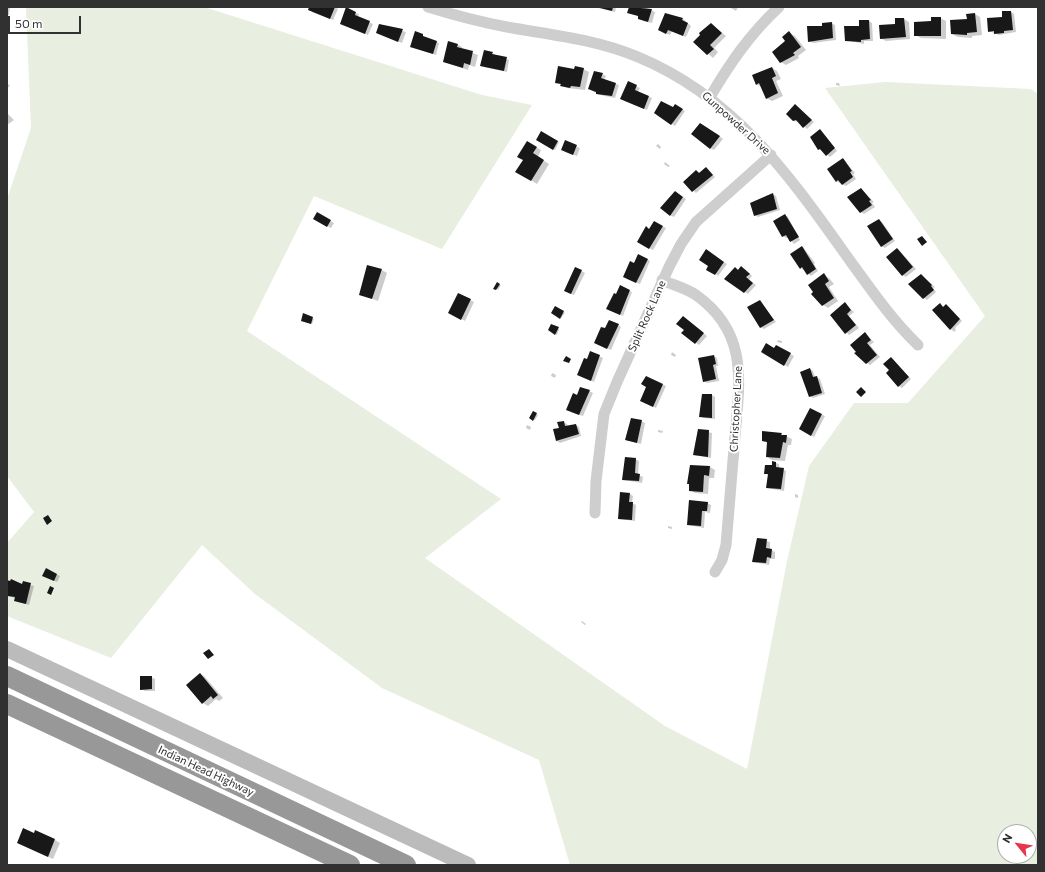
<!DOCTYPE html>
<html>
<head>
<meta charset="utf-8">
<style>
	body { margin:0 }
	#map { position:relative; width:1045px; height:872px; overflow:hidden; background:#fff; font-family:Commissioner,sans-serif }
	canvas { display:block }
	.frame { position:absolute; inset:0; border:8px solid #313131; pointer-events:none }
	.north { position:absolute; left:997px; top:824px; width:40px; height:40px; box-sizing:border-box; background:#fff; border:1px solid #adadad; border-radius:50%; rotate:300deg; font-size:11px; font-weight:700; line-height:16px; text-align:center; color:#313131 }
	.north::after { content:''; display:block; margin:auto; width:14px; height:18px; background:#e6364c; clip-path:polygon(50% 0,100% 100%,50% 72%,0 100%) }
	.scale { position:absolute; left:8px; top:16px; width:73px; height:18px; box-sizing:border-box; border:2px solid #313131; border-top:0; padding-left:5px; font-size:12px; line-height:14px; white-space:nowrap; color:#313131; -webkit-text-stroke:3px #fff; paint-order:stroke }
</style>
</head>
<body>
<div id="map">
<canvas width="1045" height="872"></canvas>
<div class="frame"></div>
<div class="north">N</div>
<div class="scale">50 m</div>
</div>
<script>
const ctx = document.querySelector('canvas').getContext('2d');
ctx.lineJoin = 'round';
function fill(path, color) { ctx.fillStyle = color; ctx.fill(path, 'evenodd'); }
function trace(path, color, width, dash) { ctx.strokeStyle = color; ctx.lineWidth = width; ctx.lineCap = dash ? 'butt' : 'round'; ctx.setLineDash(dash || []); ctx.stroke(path); }
function drawText(font, color, halo, rows, align = 'center') {
  ctx.font = font + ' Commissioner,sans-serif'; ctx.lineWidth = 4; ctx.setLineDash([]); ctx.textBaseline = 'middle'; ctx.strokeStyle = halo; ctx.fillStyle = color; for (const [text, x, y, turn = 0] of rows) {
    ctx.save(); ctx.translate(x, y); ctx.rotate((+turn || 0) * Math.PI / 180); ctx.textAlign = isNaN(turn) ? turn : align; if (halo) ctx.strokeText(text, 0, 0); ctx.fillText(text, 0, 0); ctx.restore();
  }
}
fill(new Path2D(`
	M26,7h178l278,88 50,10 -90,144 -128,-53 -67,135 254,168 -76,59 240,168 82,43 40,-208 22,-95 45,-63h54l77,-87 -160,-228 60,-6 146,7 7,5v771h-468l-31,-105 -157,-72 -127,-94 -53,-49 -91,113 -104,-42v-73l27,-31 -27,-36v-277l24,-71zM1005,832h24v24h-24z`), '#e8eee0');
fill(new Path2D(`
	M7,7h3l-1,8h-2z
	M311,7h24l3,2 -5,11 -21,-8z
	M594,7h22l-1,5z
	M630,7h14l11,5 -3,11 -9,-2 -4,-5 -10,-4z
	M729,7h9l-2,4z
	M1003,12h8l3,2 2,18 -17,3 -10,-4 14,-13z
	M355,13l4,1 -1,3 15,7 -5,11 -24,-10z
	M666,14l17,5 8,7 -5,11 -14,-6 -2,4 -8,-3z
	M967,14h8l5,3 2,18 -10,1v2l-14,-1 -6,-3 16,-14z
	M940,18l6,3v18l-25,-1 -6,-3z
	M904,19l5,3 1,17 -24,2 -6,-3z
	M869,21l3,2 1,18h-9v3l-18,-4z
	M831,23l4,2 1,15 -23,3 -4,-2 14,-15z
	M711,24l15,12 -12,12 4,4 -5,6 -18,-16z
	M380,25l26,7 -4,11 -22,-9z
	M415,33l24,10 -3,12 -22,-7z
	M789,33l6,3 11,14 -8,6 1,2 -13,7 -5,-3z
	M457,44l5,3v2l16,6 -3,12 -6,-2 -1,5 -24,-8z
	M493,53l3,3 13,4 -2,12 -23,-5z
	M772,68l5,3 4,8 -5,2 7,15 -11,5 -6,-3 -4,-11 -6,-3z
	M583,69l6,3 -4,18 -18,-2 -11,-6 19,-12z
	M602,74l4,2 -2,4 15,5 -4,13 -15,-3 -11,-6z
	M7,83l3,3 -3,2z
	M629,83l11,5 -2,4 14,6 -5,12 -22,-9z
	M836,83h3l1,3 -4,-1z
	M795,105l19,17 -7,7 -8,-7 -6,-1z
	M675,106l10,5 -10,15 -3,-2z
	M7,113l7,7 -7,5z
	M820,130l17,21 -7,6 -11,-8z
	M541,133l18,9 -4,8 -18,-10z
	M716,133l7,6 -9,11 -4,-2z
	M527,142l14,8 -3,7 11,7 -12,20 -21,-13 9,-11z
	M565,142l15,6 -3,8 -12,-4z
	M658,144l3,3 -1,2 -4,-3z
	M843,159l12,14 -2,1 3,5 -10,7 -10,-5z
	M665,162l5,4 -2,1 -4,-3z
	M706,168l9,9 -19,16 -12,-11 12,-11 4,2z
	M861,189l13,13 -2,1 3,4 -11,7 -3,-2z
	M678,194l8,5 -12,18 -4,-2z
	M772,194l4,2 4,14 -22,7 -3,-2 11,-16 -1,-3z
	M317,214l17,9 -3,5 -17,-9z
	M785,215l3,2 12,23 -6,4 -6,-7 -2,1 -3,-2z
	M879,220l3,2 13,19 -10,7 -4,-2z
	M654,222l12,6 -13,22 -15,-8 12,-12z
	M803,247l12,16 -1,1 4,7 -7,5 -10,-8z
	M898,249l18,20 -10,8 -3,-2z
	M710,253l17,11 -9,12 -8,-10z
	M647,259l3,2 -10,23 -13,-5z
	M576,268l9,5 -11,22 -6,-2z
	M735,268l4,2 6,-1 7,7 -3,4 7,5 -8,9 -22,-15z
	M382,270l5,3 -9,28 -18,-7z
	M824,275l5,3 5,6 -5,3 9,14 -10,7 -5,-3z
	M921,275l14,12 -2,1 3,4 -9,8 -3,-2z
	M498,284l3,1 -3,5 -3,-2z
	M629,291l3,1 -9,24 -12,-6 6,-15z
	M459,294l15,8 -9,19 -15,-8z
	M760,302l16,20 -12,7 -4,-2z
	M845,304l9,8 -5,4 10,12 -10,7 -18,-20z
	M940,305l4,2 2,-2 3,2 13,14 -7,7 1,2 -2,2 -21,-21z
	M556,307l9,6 -4,5 -9,-5z
	M304,315l10,4 -2,5 -9,-3z
	M686,319l21,17 -8,9 -16,-12 2,-3z
	M551,325l8,4 -2,6 -8,-5z
	M618,325l3,2 -10,23 -12,-6 7,-15z
	M865,334l9,8 -4,3 10,12 -10,8 -3,-2z
	M778,340l4,1v2l-5,-1z
	M776,346l18,10 -6,11 -26,-16 12,-2z
	M591,352l12,6 -9,24 -13,-6z
	M672,352l4,3 -1,2 -4,-2z
	M714,356l3,2 1,8h-2l3,15 -12,2 -4,-2z
	M891,358l20,21 -9,9 -3,-2 -8,-16z
	M810,369l3,2 2,6 5,2 5,15 -12,4 -3,-2z
	M552,373l4,2 -1,3 -4,-2z
	M646,377l20,9 -10,22 -12,-6 3,-15z
	M589,391l4,2 -10,23 -12,-4 6,-16z
	M712,395l3,2v22l-12,-1 -3,-2z
	M810,409l15,7 -11,21 -14,-8z
	M533,412l5,3 -3,5 -5,-2z
	M641,421l4,2 -4,21 -15,-4z
	M563,422l4,2 1,3 8,-2 3,2 2,9 -21,7 -3,-2 -3,-11 6,-2z
	M527,425l4,2 -1,3 -4,-2z
	M658,430l5,1 -1,2 -4,-1z
	M699,430l13,3 -1,25 -17,-3z
	M781,434l11,5 -1,6h-3l-3,16 -13,-1 -5,-3 1,-14 -5,-2z
	M635,459l4,2 -1,14 5,2 -1,6 -19,-3z
	M773,462l6,2v4l7,3 -2,20 -17,-3 1,-13 -3,-2 7,-7z
	M710,467l5,3 -1,8h-5l-1,16 -13,-1 -5,-3v-5l-2,-1z
	M630,494l3,2 -1,7 4,2 -1,16 -16,-2z
	M795,494l3,1v3l-3,-1z
	M707,503l4,2 -1,8 -5,-1 -1,16 -16,-3z
	M668,526l4,1v2l-4,-1z
	M758,539l12,3v7l5,3v7h-5l-1,6 -16,-3z
	M47,569l13,7 -3,6 -13,-6z
	M7,581l27,5 -5,19 -11,-3 -3,-2v-2l-8,-3z
	M582,621l4,3 -1,1 -4,-3z
	M200,674l5,3 18,21 -4,3 -3,-2 -8,7 -5,-3z
	M151,677l4,2v12h-10l-4,-2z
	M55,840l5,3 -7,16 -30,-14z`), '#0003');
fill(new Path2D(`
	M309,7h26l-5,12 -22,-9z
	M346,7l10,5 -1,3 15,6 -5,13 -25,-10z
	M596,7h17l-1,4z
	M629,7l23,2 -4,13 -10,-3v-3l-11,-3z
	M1002,11h9l2,19 -9,1v2l-10,1v-3l-6,1 -1,-14 15,-1z
	M665,13l18,5 -1,2 6,3 -5,13 -15,-6 -2,4 -8,-4z
	M975,13l2,19 -10,1v2l-16,-1 -1,-14 17,-1 -1,-5z
	M931,17h10v19h-27v-14l17,-1z
	M895,18h9l2,19 -26,2 -1,-14 16,-1z
	M859,20h10l1,19 -9,1v2l-16,-1 -1,-15h15z
	M832,22l1,16 -25,4 -1,-16h15v-3z
	M711,23l11,10 -12,12 4,4 -7,6 -14,-13 7,-7 -1,-2z
	M379,24l24,5 -5,13 -22,-9z
	M415,31l8,3v2l14,5 -4,13 -23,-7z
	M789,31l12,16 -8,6 2,2 -15,8 -8,-11 13,-11 -3,-4z
	M448,41l10,3 -1,3 16,4 -3,14 -6,-2 -1,5 -20,-6z
	M484,50l9,2 -1,2 15,3 -3,14 -24,-5z
	M558,66l16,3 1,-3 9,2 -4,19 -9,-1 -1,2 -10,-2 1,-2 -6,-1z
	M772,67l4,9 -4,2 6,15 -12,6 -7,-16 -3,2 -4,-10z
	M594,71l9,2 -2,5 15,5 -4,13 -16,-2v-2l-8,-3z
	M628,81l9,4 -2,5 14,6 -5,13 -24,-10z
	M661,101l12,6 2,-3 8,5 -12,16 -17,-12z
	M795,104l17,16 -9,8 -7,-8 -3,1 -7,-7z
	M700,123l20,13 -10,13 -19,-15z
	M820,129l15,19 -9,8 -6,-7 -2,1 -8,-13z
	M541,131l17,10 -5,9 -17,-10z
	M565,140l12,5 -4,10 -12,-5z
	M527,141l10,6 -4,6 11,7 -13,21 -16,-9 8,-12 -6,-3z
	M843,158l9,13 -2,1 3,5 -11,8 -4,-5 -2,2 -9,-13z
	M706,167l7,8 -21,17 -9,-10 13,-12 3,3z
	M861,188l10,12 -2,1 3,4 -12,8 -13,-16z
	M675,191l8,6 -13,19 -10,-8z
	M773,193l4,16 -23,7 -4,-13z
	M317,212l14,8 -4,7 -14,-8z
	M785,214l14,23 -9,5 -4,-7 -4,2 -9,-16z
	M879,219l14,20 -12,8 -14,-21z
	M654,221l9,5 -14,23 -12,-7 9,-16 3,3z
	M922,236l5,6 -5,4 -5,-7z
	M802,246l14,23 -9,6 -5,-8 -2,2 -10,-15z
	M897,248l16,19 -11,9 -16,-19z
	M706,249l18,13 -9,13 -9,-5 2,-4 -9,-6z
	M638,254l10,5 -12,24 -13,-6 7,-16 4,2z
	M367,265l15,4 -10,30 -13,-4z
	M741,266l9,8 -4,3 7,6 -9,10 -20,-14 11,-12 3,3z
	M575,267l7,3 -11,24 -7,-3z
	M824,273l5,8 -4,3 9,14 -12,8 -11,-12 2,-2 -5,-7z
	M921,274l11,11 -1,1 3,4 -11,9 -15,-15z
	M497,282l3,2 -4,6 -3,-1z
	M620,285l10,5 -10,25 -14,-6 8,-16 2,1z
	M458,293l13,6 -10,21 -13,-7z
	M760,300l14,20 -14,8 -13,-21z
	M845,302l6,8 -4,4 9,11 -11,9 -15,-19z
	M940,303l3,4 3,-3 14,15 -10,11 -18,-20z
	M555,306l9,5 -4,8 -9,-6z
	M303,313l10,4 -2,7 -10,-3z
	M683,316l21,17 -9,11 -14,-11 3,-3 -8,-6z
	M609,320l10,4 -12,25 -13,-6 7,-16 4,1z
	M551,324l8,3 -4,8 -7,-5z
	M865,332l6,8 -4,3 10,12 -11,9 -12,-11 2,-1 -6,-7z
	M766,343l8,5 2,-3 15,8 -7,13 -23,-14z
	M590,351l10,4 -9,26 -14,-6 7,-17 3,1z
	M714,355l2,9 -3,1 3,14 -13,3 -5,-24z
	M566,356l5,3 -2,4 -6,-2z
	M891,357l18,20 -11,10 -12,-14 3,-3 -6,-6z
	M810,368l3,9 4,-1 5,17 -13,4 -9,-25z
	M646,376l17,8 -10,23 -13,-6 6,-14 -5,-3z
	M580,387l10,3 -11,25 -13,-5 7,-17 4,2z
	M861,387l5,5 -5,5 -5,-5z
	M702,394h10v24l-13,-1z
	M810,408l12,6 -11,22 -12,-7z
	M533,411l4,2 -4,8 -4,-3z
	M631,418l11,2 -5,23 -12,-3z
	M564,421l1,5 11,-2 3,10 -23,7 -3,-12 6,-1 -2,-6z
	M698,429l11,1 -1,27 -15,-2z
	M762,431l20,2 -1,2h6l-1,8 -3,-1 -3,16 -14,-1 1,-15 -5,-1z
	M625,457l11,1 -1,15 5,1 -1,7 -17,-1z
	M772,461l4,1v5l8,1 -3,21 -15,-1 2,-14h-4l1,-9h7z
	M690,465l20,1 -1,10 -5,-1 -1,17 -14,-1v-7h-2z
	M620,492l10,1 -1,9h4l-1,18 -14,-1z
	M689,500l19,2 -1,9h-5l-1,15 -14,-1z
	M48,515l4,6 -5,4 -4,-7z
	M757,538l10,1 -1,9 6,1 -1,9 -4,-1 -1,6 -14,-1z
	M46,568l11,6 -3,7 -12,-5z
	M11,579l11,5 1,-3 8,2 -5,21 -12,-3 1,-4 -8,-1v-16l3,1z
	M50,586l4,2 -3,7 -4,-2z
	M209,649l5,6 -6,4 -5,-6z
	M200,673l18,22 -5,4 -2,-3 -9,8 -16,-19z
	M140,676h12v13l-12,1z
	M23,828l11,5 1,-3 20,9 -7,18 -31,-14z`), '#181818');
trace(new Path2D(`
	M428,7c26,8 52,15 79,20 44,8 89,12 131,30 99,41 153,121 213,205 21,29 41,58 67,83
	M710,97c20,-34 40,-63 69,-90
	M662,280c11,5 24,8 34,15 52,37 44,85 39,141 -3,36 -6,72 -9,109l-4,15 -7,12
	M595,513l1,-32 8,-67 13,-32 52,-115 12,-23 15,-22 75,-67`), '#cecece', 11);
trace(new Path2D(`
	M7,649l461,216`), '#bbb', 16);
trace(new Path2D(`
	M7,676l399,189
	M7,704l343,161`), '#989898', 20);
drawText('11px', '#313131', '#fff', [
	["Gunpowder Drive",736,123,42],
	["Split Rock Lane",647,316,-66],
	["Christopher Lane",736,409,-87],
	["Indian Head Highway",206,771,25]
]);
</script>
</body>
</html>
